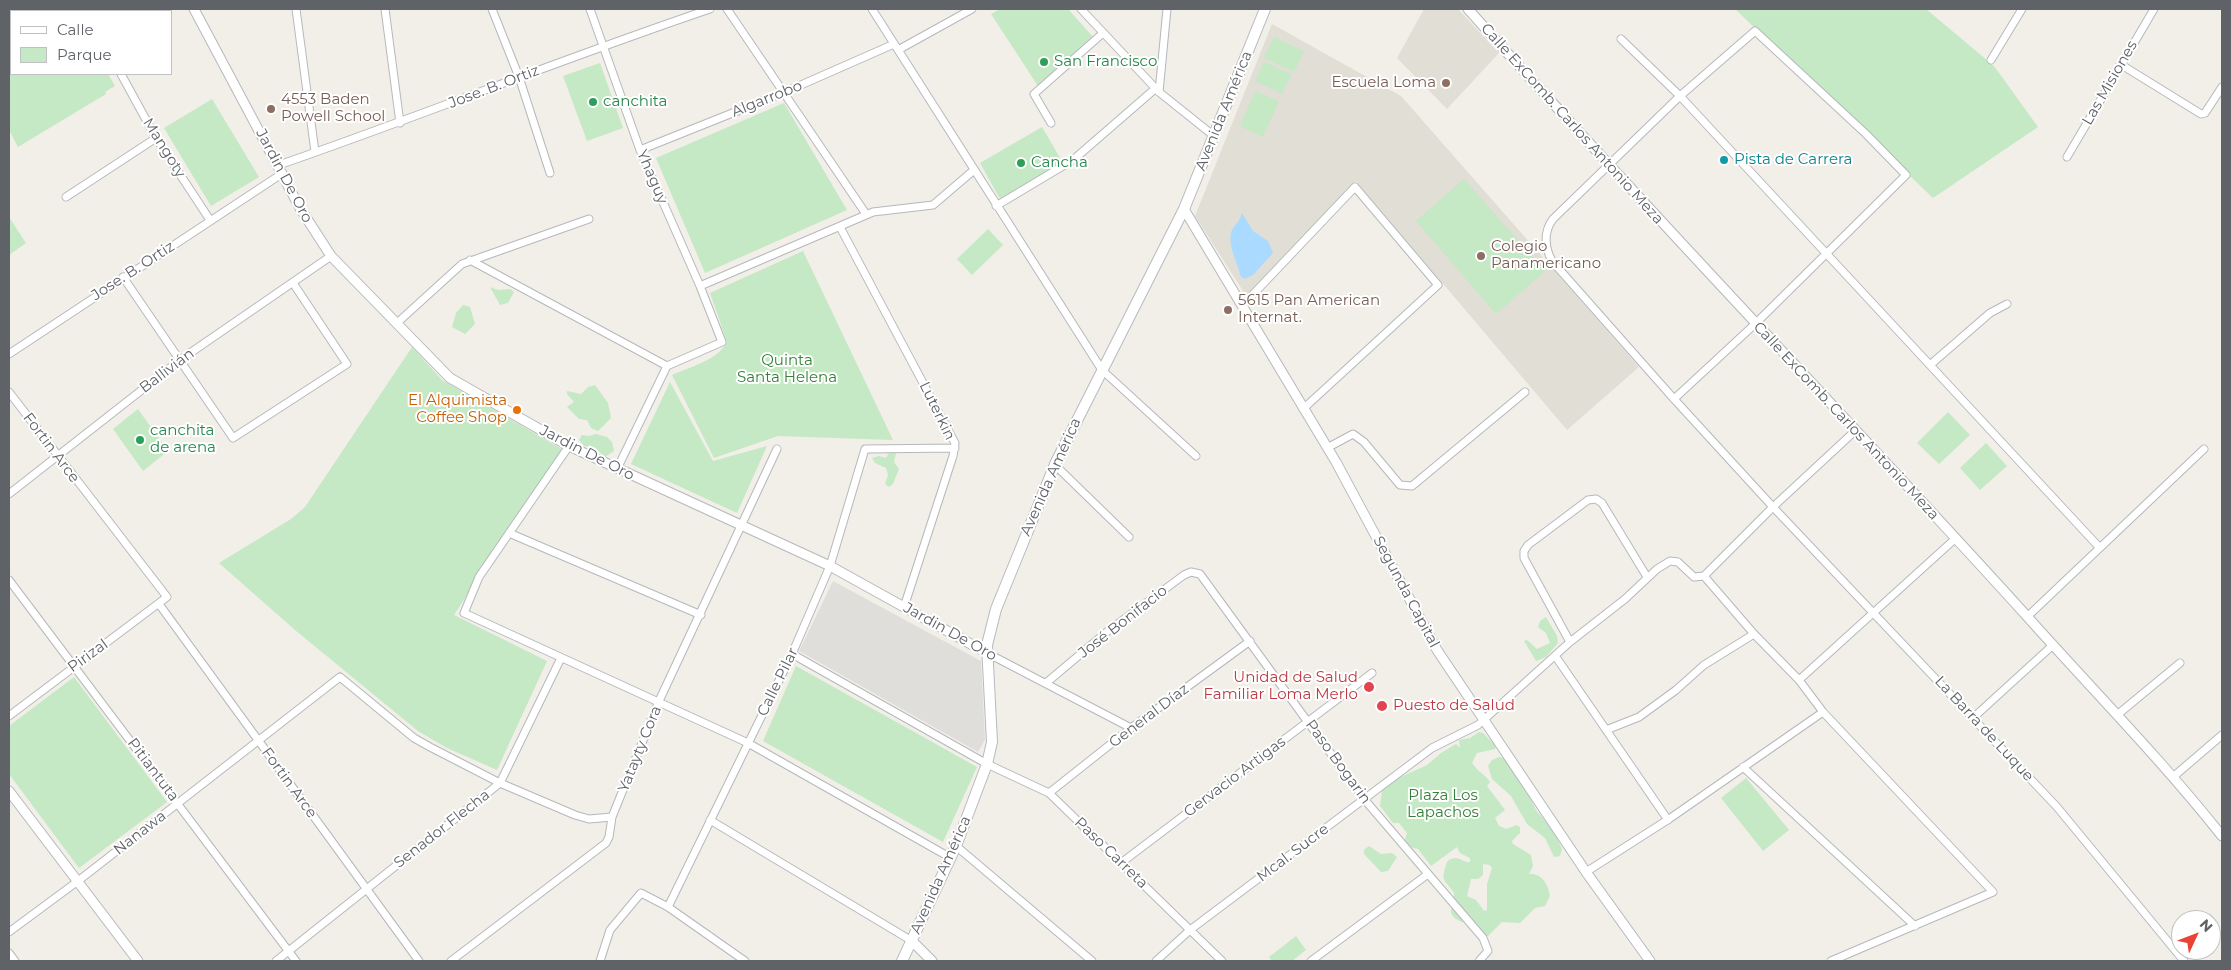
<!DOCTYPE html>
<html>
<head>
<meta charset="utf-8">
<style>
	body { margin:0 }
	#map { position:relative; width:2231px; height:970px; overflow:hidden; background:#f1efe8; font-family:Montserrat,sans-serif }
	canvas { display:block }
	.frame { position:absolute; inset:0; border:10px solid #5f6368; pointer-events:none }
	.legend { position:absolute; left:10px; top:10px; width:162px; height:65px; box-sizing:border-box; background:#fff; border:1px solid #bfc1c3; margin:0; padding:6px 9px; list-style:none; font-size:15px; color:#5f6368 }
	.legend li { display:flex; align-items:center; gap:10px; height:25px }
	.legend b { width:25px; border:1px solid #bfc1c3 }
	.north { position:absolute; left:2171px; top:910px; width:50px; height:50px; box-sizing:border-box; background:#fff; border:1px solid #bfc1c3; border-radius:50%; rotate:47deg; font-size:14px; font-weight:700; line-height:20px; text-align:center; color:#5f6368 }
	.north::after { content:''; display:block; margin:auto; width:18px; height:22px; background:#ea4335; clip-path:polygon(50% 0,100% 100%,50% 72%,0 100%) }
</style>
</head>
<body>
<div id="map">
<canvas width="2231" height="970"></canvas>
<div class="frame"></div>
<ul class="legend">
<li><b style="height:6px;background:#fff"></b>Calle</li>
<li><b style="height:14px;background:#c5e8c5"></b>Parque</li>
</ul>
<div class="north">N</div>
</div>
<script>
const ctx = document.querySelector('canvas').getContext('2d');
ctx.lineJoin = 'round';
function fill(path, color) { ctx.fillStyle = color; ctx.fill(path, 'evenodd'); }
function trace(path, color, width, dash) { ctx.strokeStyle = color; ctx.lineWidth = width; ctx.lineCap = dash ? 'butt' : 'round'; ctx.setLineDash(dash || []); ctx.stroke(path); }
function drawText(font, color, halo, rows, align = 'center') {
  ctx.font = font + ' Montserrat,sans-serif'; ctx.lineWidth = 4; ctx.setLineDash([]); ctx.textBaseline = 'middle'; ctx.strokeStyle = halo; ctx.fillStyle = color; for (const [text, x, y, turn = 0] of rows) {
    ctx.save(); ctx.translate(x, y); ctx.rotate((+turn || 0) * Math.PI / 180); ctx.textAlign = isNaN(turn) ? turn : align; if (halo) ctx.strokeText(text, 0, 0); ctx.fillText(text, 0, 0); ctx.restore();
  }
}
fill(new Path2D(`
	M833,581l148,80 4,79 -7,12 -179,-101z`), '#e0deda');
fill(new Path2D(`
	M1424,9h34l41,44 -52,56 -50,-51z
	M1272,24l129,72 238,271 -72,63 -211,-249 -109,116 -52,-81z`), '#e1ded6');
fill(new Path2D(`
	M9,9h64l2,2h-64v63h97l7,12 -10,6 1,2 -88,53 -9,-17z
	M1000,9h68l26,29 -56,48 -47,-72z
	M1735,9h191l68,57 44,61 -105,71z
	M1274,37l30,14 -10,21 -30,-14z
	M1264,62l27,12 -9,20 -27,-13z
	M600,63l23,65 -36,13 -24,-65z
	M1255,91l24,10 -16,36 -23,-11z
	M212,99l47,78 -48,29 -47,-78z
	M784,103l63,107 -142,63 -49,-115z
	M1042,127l21,36 -63,36 -20,-36z
	M1464,179l81,92 -49,43 -80,-93z
	M9,217l17,26 -17,12z
	M988,229l15,16 -31,30 -15,-16z
	M803,251l90,189 -115,-4 -64,22 -42,-83c18,-8 46,-15 55,-33l-17,-49z
	M490,287l8,3 12,-1 4,3 -6,11 -8,2z
	M463,305l7,2 5,17 -10,10 -13,-7 4,-14z
	M412,347l30,33 120,69 -108,166 93,46 -50,109 -50,-22 -29,-17 -123,-101 -76,-67 72,-44 14,-12z
	M670,382l43,79 54,-15 -30,67 -106,-49z
	M595,385l13,18 3,15 -13,13 -7,-3 -4,-8 -8,-1 -12,-12 7,-5 -7,-8v-3l14,3 7,-7z
	M138,409l30,42 -25,20 -30,-42z
	M1948,412l22,23 -31,29 -22,-21z
	M596,434l11,3 5,5 2,9 -9,6 -10,-9 -11,-2 -5,-6 3,-5 7,1z
	M1986,443l21,23 -27,24 -20,-22z
	M890,451l6,2 -2,9 5,7 -6,15 -4,3 -4,-3 3,-9 -2,-7 -11,-5 -3,-5 7,-2 7,2z
	M1546,617l11,19 1,7 -12,14 -10,4 -12,-20 3,-1 10,9 13,-6 -4,-10 -8,-6 2,-6z
	M796,666l181,101 -34,75 -180,-101z
	M74,677l93,125 -88,66 -70,-94v-48z
	M1479,732l4,1 13,13 -1,3 -18,4 -5,10c5,8 14,12 18,19l-3,4 18,24 -10,8 4,8 7,3 11,-4 3,2v6l-8,8 1,3 18,11 2,11 -4,8c13,-1 19,10 21,22l-5,10 -10,2 -15,15 -18,-1 -14,14h-4l-15,-16 -7,2c-19,-8 -7,-15 -8,-29 -8,-13 -14,-10 -8,-28 1,-4 3,-6 9,-7 6,0 9,5 15,4v-4l-10,-5 -3,-6 -26,19 -13,-17 -8,-2 -6,-5 3,-9 -8,-10h-6l-13,-17 2,-15 10,-10 35,-16 14,-12 15,-9 4,4 -1,-8 11,-2zM1483,864l7,1 2,3 -5,16v26l-3,1 -8,-11 -9,-4 4,-17h7l5,-4z
	M1499,757l5,1 20,28 12,24 18,22 8,17 -2,7 -6,1 -9,-19 -18,-14 -16,-28 -19,-17 -4,-13 4,-6z
	M1746,778l43,52 -26,21 -42,-53z
	M1369,846l12,8 11,-1 5,4 -9,14 -7,1 -17,-18v-4z
	M1296,936l10,14 -14,11h-20l-3,-4z`), '#c5e8c5');
fill(new Path2D(`
	M1242,213l11,18 15,10 5,12 -20,22 -8,4 -4,-2c-3,-13 -15,-35 -9,-47 4,-7 8,-9 10,-17z`), '#aadaff');
const minor = new Path2D(`
	M85,9l1,2
	M296,9l19,143
	M385,9l15,114
	M492,9l27,68 31,96
	M590,9l50,141 60,136 22,56 -55,24 -50,103
	M727,9l139,205
	M872,9l230,361 94,86
	M1081,9l78,83 55,44
	M1621,39l59,57 419,451
	M898,50l74,-41
	M1991,60l31,-51
	M2120,64l81,50 4,-1 17,-26
	M121,74l35,64 54,82
	M1159,92l8,-83
	M1051,123l-17,-29 69,-61
	M640,150l145,-58 109,-48
	M2067,157l87,-148
	M279,165c144,-50 286,-107 431,-156
	M66,197l90,-59
	M996,206l77,-46 83,-72
	M840,227l115,216 -2,13 -49,151
	M470,260l197,106
	M123,277l110,161 114,-74 -54,-81
	M700,286l173,-74 60,-7 41,-35
	M1242,306l113,-119 83,98 -135,124
	M397,323l65,-59 127,-45
	M9,354l274,-181
	M1930,365l60,-52 17,-9
	M9,392l158,205 -158,119
	M1674,399l81,-75 151,-149 -40,-41 -111,-103 -75,65 -127,123c-10,13 -8,29 -1,42l122,138 99,108 284,300 127,154
	M569,446l-90,131 -15,36 284,130 203,115
	M1327,448l26,-14 11,8 36,43 12,1 113,-94
	M1055,465l74,72
	M9,494l171,-134 151,-104
	M509,533l192,82
	M1704,576l50,58 45,46 24,32 170,180 -162,69
	M9,580l287,381
	M159,604l260,357
	M2027,617l177,-168
	M1570,642l-46,-84v-7l4,-6 60,-45 8,-1 6,4 45,74
	M987,653l144,75
	M792,654l195,110 62,29 173,168
	M1556,657l112,163
	M1799,680l157,-142
	M1046,683l62,-52 76,-56 7,-3 9,2 164,225 119,139 5,13 -9,10
	M2117,715l63,-52
	M1974,717l79,-72
	M1606,730l33,-13 37,-27 28,-25 50,-31
	M1743,767l172,159
	M2173,777l49,-42
	M1049,793l82,-65 119,-87
	M710,820l202,121
	M956,846l136,115
	M1121,863l251,-190
	M1586,872l83,-53 154,-107
	M668,907l124,-253 38,-88 35,-117 90,-1
	M9,932l69,-51 262,-204 74,61 16,9 70,36 75,32 14,4 23,-2
	M9,953l6,8
	M276,961l224,-178 61,-125
	M451,961l155,-118 3,-6 3,-20 47,-116 118,-252
	M600,961l10,-31 31,-37 27,14 77,54
	M1156,961l34,-31 242,-182 46,-23 92,-83 55,-43 32,-30 13,-8 8,1 16,15 10,-1 69,-69 83,-77
	M1311,961l117,-87`);
const tertiary = new Path2D(`
	M194,9l106,199 31,48 119,122 119,68 261,120 157,87
	M1468,9c182,205 372,401 556,604 66,74 136,145 198,223
	M1184,209l152,253 101,188 149,222 64,89
	M9,791l129,170
	M912,941l20,20`);
const secondary = new Path2D(`
	M902,961l54,-115 31,-82 5,-22 -5,-97 9,-36 60,-147 128,-253 81,-200`);
trace(minor, '#b5b8bc', 9);
trace(tertiary, '#b5b8bc', 11);
trace(secondary, '#b6babf', 12);
trace(minor, '#fff', 7);
trace(tertiary, '#fff', 9);
trace(secondary, '#fff', 10);
for (const [x, y, r, color] of [
	[1044,62,5,"#2e9e5b"],
	[1446,83,5,"#8d6e63"],
	[593,102,5,"#2e9e5b"],
	[271,109,5,"#8d6e63"],
	[1724,160,5,"#0f9aa8"],
	[1021,163,5,"#2e9e5b"],
	[1481,256,5,"#8d6e63"],
	[1228,310,5,"#8d6e63"],
	[517,410,5,"#e8710a"],
	[140,440,5,"#2e9e5b"],
	[1369,687,6,"#e0444e"],
	[1382,706,6,"#e0444e"]
]) { const dot = new Path2D(); dot.arc(x, y, r, 0, 2 * Math.PI); ctx.fillStyle = color; ctx.fill(dot); trace(dot, '#fff', 2); }
drawText('15px', '#27864d', '#fff', [
	["San Francisco",1054,62],
	["canchita",603,102],
	["Cancha",1031,163],
	["canchita",150,431],
	["de arena",150,448]
], 'left');
drawText('15px', '#785e54', '#fff', [
	["Escuela Loma",1436,83,"right"],
	["4553 Baden",281,100],
	["Powell School",281,117],
	["Colegio",1491,247],
	["Panamericano",1491,264],
	["5615 Pan American",1238,301],
	["Internat.",1238,318]
], 'left');
drawText('15px', '#5f6368', '#fff', [
	["Las Misiones",2110,83,-60],
	["Jose. B. Ortiz",494,87,-21],
	["Algarrobo",767,99,-22],
	["Avenida América",1224,111,-68],
	["Calle ExComb. Carlos Antonio Meza",1572,124,48],
	["Mangoty",164,148,58],
	["Jardin De Oro",284,176,62],
	["Yhaguy",652,177,67],
	["Jose. B. Ortiz",133,271,-33],
	["Ballivián",167,371,-37],
	["Luterkin",937,411,64],
	["Calle ExComb. Carlos Antonio Meza",1846,421,47],
	["Fortin Arce",51,448,53],
	["Jardin De Oro",587,453,27],
	["Avenida América",1051,477,-66],
	["Segunda Capital",1406,592,62],
	["José Bonifacio",1123,622,-38],
	["Jardin De Oro",950,632,29],
	["Pirizal",88,656,-36],
	["Calle Pilar",778,682,-64],
	["General Díaz",1149,716,-37],
	["La Barra de Luque",1984,729,47],
	["Yatayty Cora",640,749,-68],
	["Paso Bogarin",1338,762,54],
	["Pitiantuta",153,770,53],
	["Gervacio Artigas",1235,777,-37],
	["Fortin Arce",289,783,54],
	["Senador Flecha",442,829,-38],
	["Nanawa",140,833,-38],
	["Paso Carreta",1111,853,44],
	["Mcal. Sucre",1293,853,-37],
	["Avenida América",941,875,-66]
]);
drawText('15px', '#0d838f', '#fff', [
	["Pista de Carrera",1734,160]
], 'left');
drawText('15px', '#348238', '#fff', [
	["Quinta",787,361],
	["Santa Helena",787,378],
	["Plaza Los",1443,796],
	["Lapachos",1443,813]
]);
drawText('15px', '#c56008', '#fff', [
	["El Alquimista",507,401],
	["Coffee Shop",507,418]
], 'right');
drawText('15px', '#be3a42', '#fff', [
	["Unidad de Salud",1358,678],
	["Familiar Loma Merlo",1358,695],
	["Puesto de Salud",1393,706,"left"]
], 'right');
</script>
</body>
</html>
